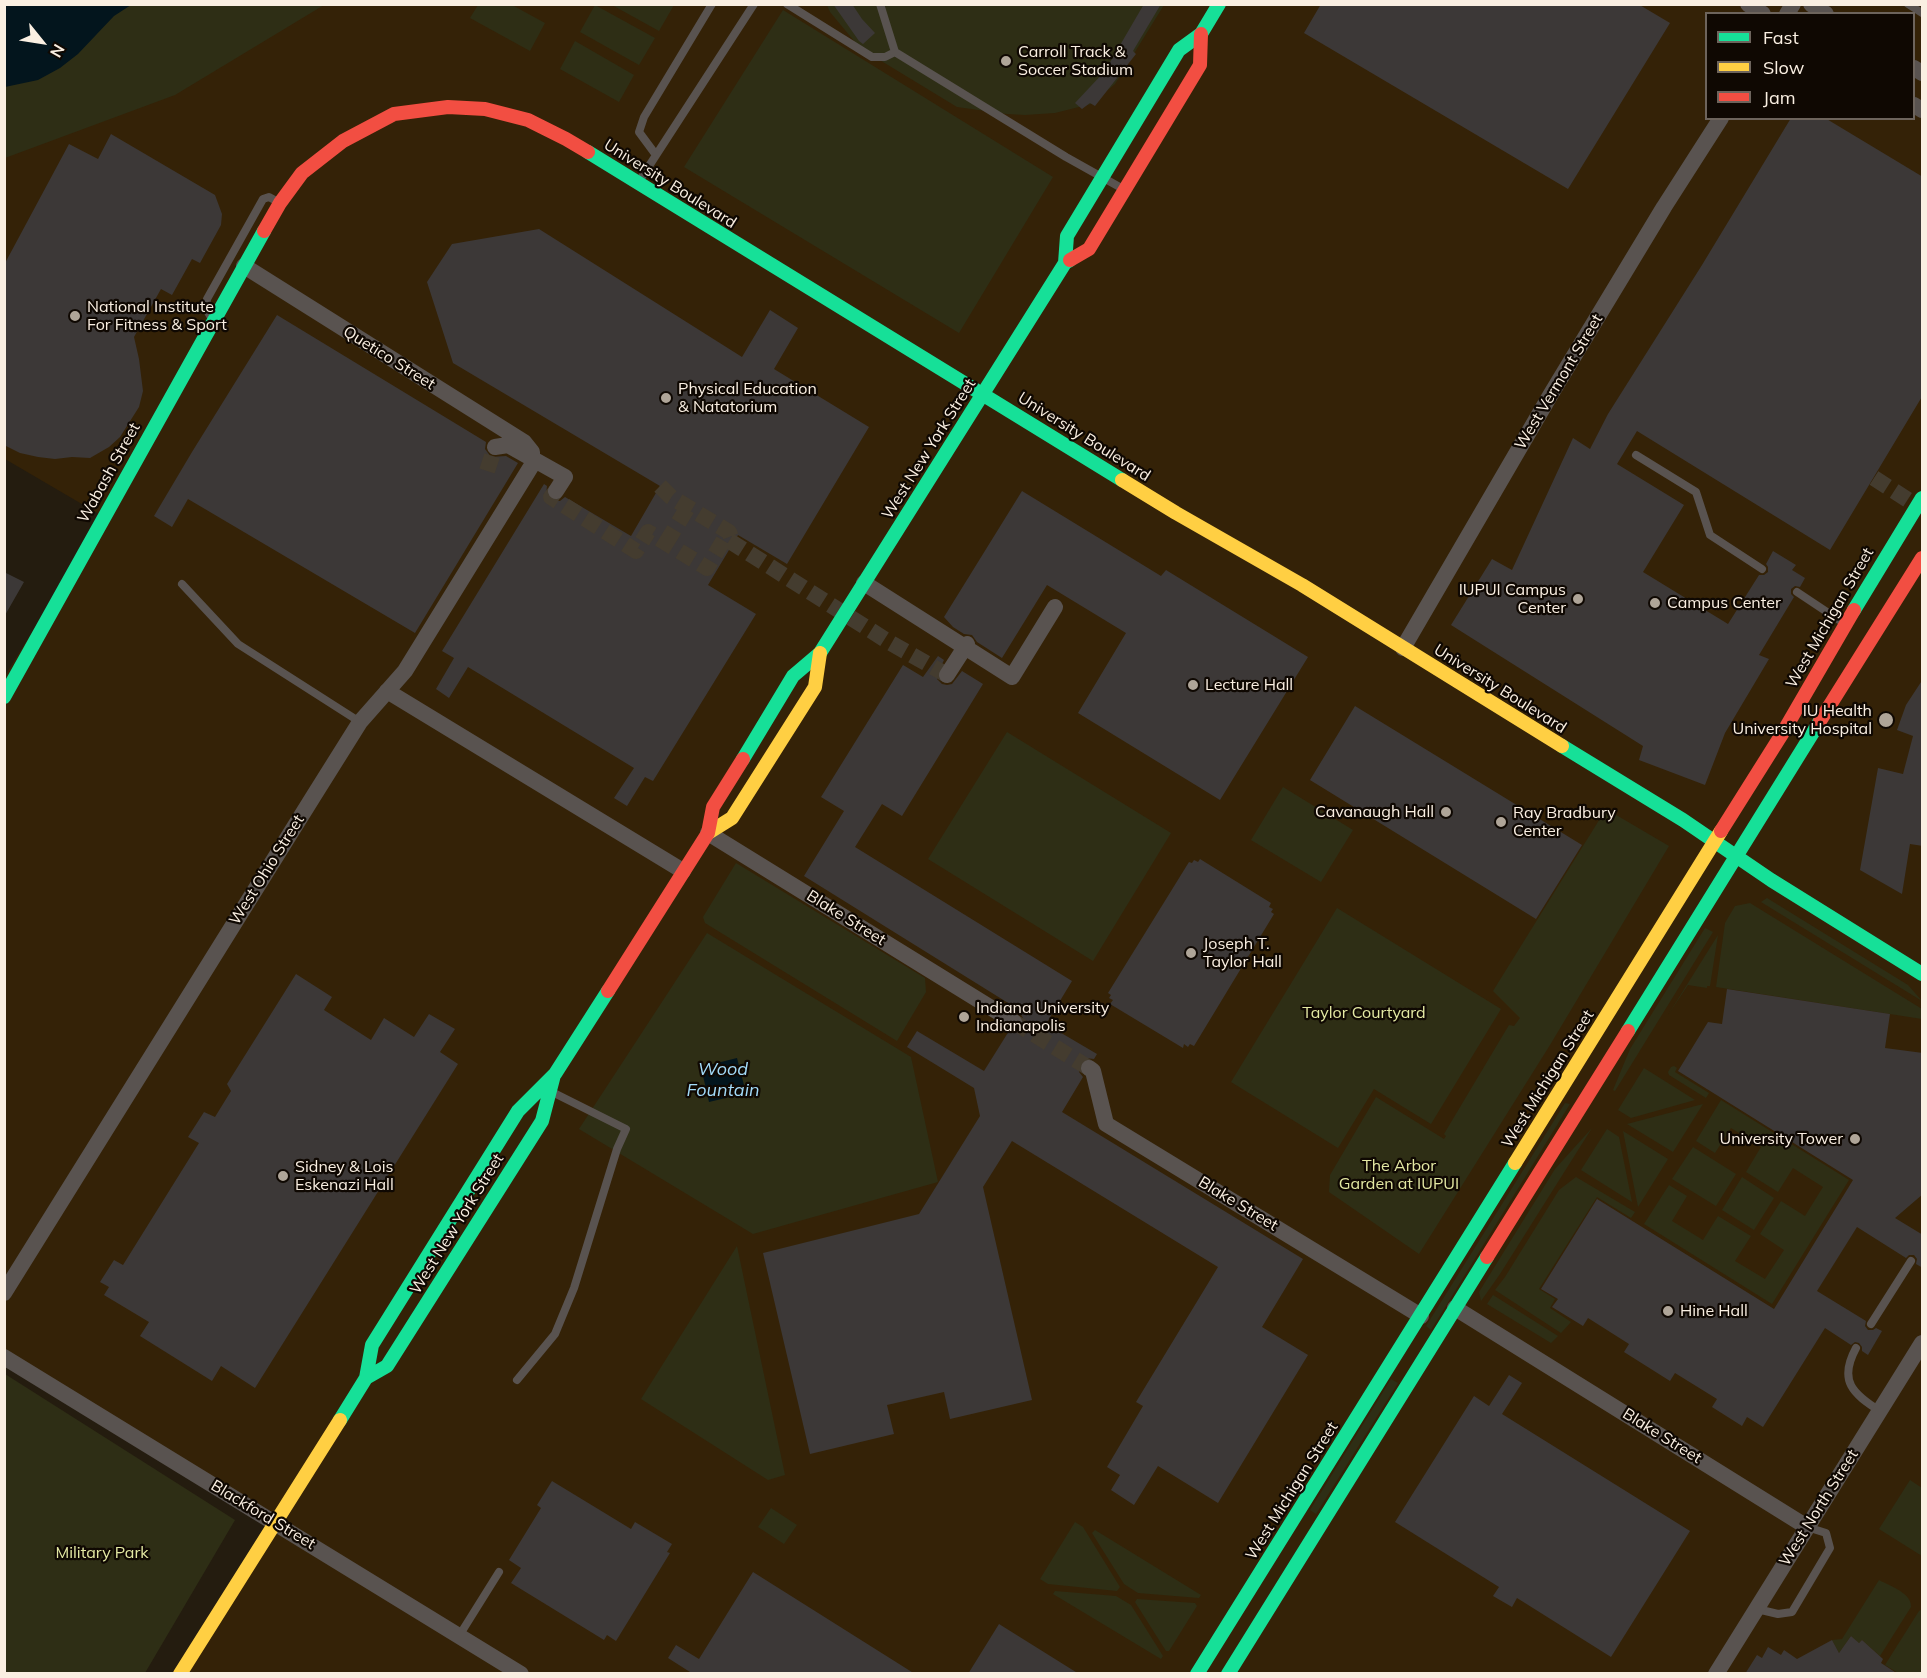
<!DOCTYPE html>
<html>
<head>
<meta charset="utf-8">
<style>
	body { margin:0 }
	#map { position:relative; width:1927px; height:1678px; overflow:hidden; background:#241c0f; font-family:Mulish,sans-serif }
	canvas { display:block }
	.frame { position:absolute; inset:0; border:6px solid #faefe2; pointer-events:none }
	.legend { position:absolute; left:1705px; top:12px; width:210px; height:108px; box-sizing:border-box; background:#0f0802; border:2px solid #6d645c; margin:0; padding:8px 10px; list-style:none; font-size:18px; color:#faefe2 }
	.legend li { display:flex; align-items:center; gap:12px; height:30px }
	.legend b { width:30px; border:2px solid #6d645c }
	.north { position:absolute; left:12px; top:12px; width:60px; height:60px; -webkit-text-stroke:4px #0f0802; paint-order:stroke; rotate:120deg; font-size:16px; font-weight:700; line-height:24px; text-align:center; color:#faefe2 }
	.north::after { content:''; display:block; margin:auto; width:21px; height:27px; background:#faefe2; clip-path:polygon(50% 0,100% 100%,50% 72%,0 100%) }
</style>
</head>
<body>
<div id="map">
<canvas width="1927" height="1678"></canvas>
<div class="frame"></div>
<ul class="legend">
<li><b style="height:8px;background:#16e098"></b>Fast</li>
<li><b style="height:8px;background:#ffcf43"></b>Slow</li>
<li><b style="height:8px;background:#f24e42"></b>Jam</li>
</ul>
<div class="north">N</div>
</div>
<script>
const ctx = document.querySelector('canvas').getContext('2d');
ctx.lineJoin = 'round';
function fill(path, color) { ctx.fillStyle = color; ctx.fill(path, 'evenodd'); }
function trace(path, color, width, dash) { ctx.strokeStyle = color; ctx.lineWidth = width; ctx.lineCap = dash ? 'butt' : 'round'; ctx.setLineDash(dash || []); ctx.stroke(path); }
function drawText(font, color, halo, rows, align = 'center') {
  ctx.font = font + ' Mulish,sans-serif'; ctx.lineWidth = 4.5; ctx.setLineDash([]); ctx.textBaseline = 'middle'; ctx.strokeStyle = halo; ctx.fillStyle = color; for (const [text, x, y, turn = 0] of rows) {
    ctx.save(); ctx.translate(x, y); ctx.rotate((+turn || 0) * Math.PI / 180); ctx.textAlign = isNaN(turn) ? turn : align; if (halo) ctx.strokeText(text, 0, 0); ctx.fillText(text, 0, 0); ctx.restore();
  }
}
fill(new Path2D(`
	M209,5h1713v1668h-1740l93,-151 -270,-165 -1,-680 100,-160 -99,-58v-308zM1706,14h208v104h-208z`), '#342207');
fill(new Path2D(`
	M4,5h320l-149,90 -170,63z
	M478,5h34l33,18 -15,28 -60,-33z
	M595,5l60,33 -16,27 -59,-33z
	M612,5l62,-1v1l-15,26z
	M827,5h337l-49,79 -24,20 -36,9 -30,2 -18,-1 -50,-7 -97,-59 -30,-36z
	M783,10l270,167 -94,156 -275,-166z
	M575,41l59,34 -15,27 -59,-33z
	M1007,732l164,101 -78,128 -165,-102z
	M1283,787l70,43 -32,52 -70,-42z
	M1606,809l63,37 -119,199 -131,209 -90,-62 1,-17 46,-78 68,42 2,-3 -2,-2 65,-109 5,1 6,-8 -27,-27z
	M736,863l189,115 1,14 -29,49 -192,-118 -2,-6z
	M1767,898l141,87 14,16 -161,-99z
	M1750,903l172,106v10l-206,-32 9,-64 10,-17z
	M1337,908l164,101 -70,115 -57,-35 -36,59 -107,-66z
	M1705,928l8,4 -98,159 -2,-1 17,-41z
	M707,933l204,124 27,125 -185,52 -174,-105z
	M1718,935l-8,51h-3v2l-19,-3 -20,30z
	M1674,1066l3,2 -2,4 34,21 -3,5 -37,-23 -1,-3 3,-5z
	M1644,1068l51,32 -64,18 -13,-8z
	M1721,1100l128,80 -77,124 -128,-80 25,-39 18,11 -15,25 31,19 15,-24 33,20 -16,25 30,18 19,-29 -24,-16 21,-33 24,15 18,-29 -30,-19 -15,24 -32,-20 15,-25 -30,-19 -16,25 -19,-12z
	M1565,1103l5,1 -139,226 -5,-4z
	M1703,1104l-30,48 -46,-28z
	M1592,1128l-92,146 -19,27 -2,-9 76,-123z
	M1607,1129l12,8 13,65 -51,-32z
	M1623,1131l45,28 -30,48z
	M1693,1147l43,27 -20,32 -44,-27z
	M1576,1177l59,35 -4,6 -34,-21 -58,92 16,10 -5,9 21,14 -10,11 -66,-43 10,-13 54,-87z
	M1742,1177l32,21 -20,32 -32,-20z
	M737,1246l48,229 -17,5 -127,-81z
	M1493,1295l65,41 -7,7 -64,-39z
	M5,1374l230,146 -90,153h-140z
	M1391,1379l7,4 -82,131 -6,-4z
	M1910,1480l12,8v68l-43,-27z
	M771,1508l26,17 -13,19 -26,-17z
	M1075,1522l8,5 37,60 -3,4 -69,-7 -8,-5z
	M1095,1530l106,65 -2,3 -61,-5 -14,-9 -32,-51z
	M1879,1580c11,6 33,13 32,27l-31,49 -18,-16 -3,3 -8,-7 -12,17 -7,-13 10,-1z
	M1055,1591l61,5 15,9 32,51 -2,3 -108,-65z
	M1137,1599l58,4 2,3 -28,45h-3l-31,-49z
	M1922,1609v64h-24l-13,-8 34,-54z`), '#2e2e15');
fill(new Path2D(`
	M4,5l1,-1 126,1 -17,11 -36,38 -18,14 -22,12 -33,7z
	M737,1058l9,35 -37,9 -8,-35z`), '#03151d');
fill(new Path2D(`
	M833,4h19l10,15 13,14 -12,11 -4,-3z
	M1144,4h17l-28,47 3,3 -41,52 -5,-3 -8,6 -7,-6 30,-32z
	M1321,4h317l32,19 -102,166 -264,-156z
	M1791,118h34l98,59v218l-93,155 -193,-119 -20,33 67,41 -41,67 85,52 31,-49h5l4,-3v-5l-2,-3 7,-13 23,14 -4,5 13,8 -5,9 -5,-1 -4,3v5l3,3 -35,58 10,4 -44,74 -20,52 -66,-25 4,-14 -192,-121 41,-66 20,11 61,-132 17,11 18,-35 94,-149z
	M111,134l104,61 7,19 -1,11 -21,38 -8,-4 -20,36 -11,-6 -27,48 5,22 4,32 -4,16 -19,30 -11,10 -19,11 -18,-1 -17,2 -17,-2 -18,-4 -16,-8v-180l65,-121 29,15z
	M539,229l203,128 28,-47 28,18 -24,41 95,58 -82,137 -49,-29 -30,50 48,29 -103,167 -8,-4 -18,29 -13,-8 20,-30 -166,-101 -19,31 -13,-9 18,-31 -12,-7 102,-167 3,2 -1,9 5,5 9,1 5,-4 66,39 29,-50 -207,-123 -26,-81 25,-38z
	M277,315l209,127 -1,7 6,8 15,-1 12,7 -103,170 -227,-134 -16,28 -18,-11 38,-64z
	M1022,491l139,85 5,-6 142,87 -88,143 -142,-87 48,-80 -79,-48 -45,73 -25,-16 -5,-7 -8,-1 -11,-7 -9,-10z
	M4,572l20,10 -20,35z
	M938,656l6,4 -7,14v5l5,5 5,1 5,-1 10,-13 21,13 -81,132 -20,-12 -27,43 217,134 -26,43 51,30 -3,5 -9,-1 -5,4 -1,10 4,5 -21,35 241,147 -41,68 46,28 -90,148 -60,-37 -24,39 -23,-15 9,-15 -13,-8 36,-61 -7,-4 82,-135 -206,-126 -29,46 49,213 -82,19 -6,-27 -31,7 -26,6 7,29 -84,20 -47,-201 156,-39 61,-98 -6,-28 -67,-41 10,-16 67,40 25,-40h9l5,-3 1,-5 -1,-5 -3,-5 1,-2 -217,-135 40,-65 -23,-14 82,-132 20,12z
	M1923,679v167l-13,-2 -8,50 -42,-24 18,-102 25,6 10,-38 -16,-6 9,-25z
	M1355,706l227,139 -46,74 -226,-139z
	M1200,859l71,44 -2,4 4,2 -2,3 3,2 -80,132 -4,-2 -2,3 -4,-3 -1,4 -73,-44 3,-4 -4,-2 2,-3 -3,-2 81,-131 3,1 2,-3 4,2z
	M296,974l36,23 -8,13 47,30 13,-22 30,19 15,-23 26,15 -15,23 18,12 -203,324 -34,-22 -9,15 -72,-45 9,-14 -45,-27 5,-8 -9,-5 14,-22 9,5 76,-122 -11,-6 16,-25 11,5 16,-26 -4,-7z
	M1727,989l163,25 -5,34 38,5v141l-28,24 28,17v33l-7,-4 1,-5 -3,-4h-5l-3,3 -49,-31 -40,64 49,30 -1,5 3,4h5l3,-2 6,3 -14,24 -6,-4v-4l-3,-4 -4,-1 -4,3 -26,-17 -62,99 -16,-10 -5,9 -30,-19 5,-8 -42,-26 -5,8 -46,-29 5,-8 -41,-26 -5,8 -31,-19 6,-8 -17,-10 56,-90 177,110 79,-129 -175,-109 30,-49 14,2z
	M1509,1375l13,8 -20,31 188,117 -79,126 -94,-59 -5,9 -19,-11 6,-9 -104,-65 79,-126 15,10z
	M552,1481l79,48 4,-7 37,22 -5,8 3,1 -54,88 -9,-6 -3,5 -93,-57 10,-15 -12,-8 32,-52 -4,-3z
	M753,1572l162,102h-225v-2l-22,-14 8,-13 23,14z
	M999,1624l80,50h-111z
	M1851,1636l8,7 3,-3 21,19 -2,4 17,11h-153l12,-19 5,3 6,-11 13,8 3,-5 13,9 35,-19 7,13z`), '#3c3837');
trace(new Path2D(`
	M487,471l8,-24
	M1874,478l48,31
	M660,486l11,11 58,35 4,10
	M556,491l-5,6 85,54 12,-19 59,36 18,-30 164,104 58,33
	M666,543l22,-36
	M1014,1022l75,46`), '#443c2f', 16, [16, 8]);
trace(new Path2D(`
	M787,4l85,53h13l10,-5
	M880,4l15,48 171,105 59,33
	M1908,4l14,9
	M656,155l-17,-23 5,-15 68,-113
	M638,183l116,-179
	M212,319l-6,-10 1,-10 56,-100 6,-2 11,6
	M1636,455l60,37 14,43 52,34
	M182,584l56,60 122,78
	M1797,592l48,32
	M1871,1324l40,-63
	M1856,1348c-18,33 -3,46 24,63
	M517,1380l38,-46 19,-46 43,-139 9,-20 -76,-38
	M1757,1609l21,5 14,-2 38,-64 -4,-15 -19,-6
	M459,1636l40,-64`), '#595350', 8);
trace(new Path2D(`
	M1748,4l15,10
	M1811,4l15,10
	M1787,14l6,-10
	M1914,68l8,5
	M1914,105l8,5
	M495,447l13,-2 57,32 -9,14
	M864,583l148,94 43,-70
	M1403,648l148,-254 113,-187 57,-89
	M947,675l20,-31
	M387,691l296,180
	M708,833l306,189
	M1089,1068l4,3 13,53 315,192
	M4,1293l309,-496 47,-75 45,-51 127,-206v-13l-8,-10 -280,-176
	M1455,1308l352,219
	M4,1357l517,317
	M1716,1674l206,-331`), '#595350', 16);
trace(new Path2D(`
	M588,152l534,328
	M1065,263l2,-27 112,-186 22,-16 18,-30
	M1854,610l68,-112
	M4,697l260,-466
	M1562,746l121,74 88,60 151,94
	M743,759l50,-83 27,-23 245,-390 5,-3
	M1628,1031l192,-310
	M366,1378l21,-12 155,-245 12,-46
	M340,1420l26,-42 6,-33 146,-234 37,-37 53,-83
	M1197,1674l318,-511
	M1228,1674l259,-417`), '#16e098', 14);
trace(new Path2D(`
	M1122,480l54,33 126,72 260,161
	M708,833l24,-15 83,-131 5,-34
	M1515,1163l206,-332
	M180,1674l160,-254`), '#ffcf43', 14);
trace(new Path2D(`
	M264,231l16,-28 22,-30 41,-32 51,-27 54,-7 37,2 43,11 38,19 22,13
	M1070,260l19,-11 111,-184 1,-31
	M1820,721l102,-163
	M1721,831l61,-97 72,-124
	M608,991l100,-158 5,-26 30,-48
	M1487,1257l141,-226`), '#f24e42', 14);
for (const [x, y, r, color] of [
	[1006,61,6,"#afa598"],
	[75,316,6,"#afa598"],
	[666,398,6,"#afa598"],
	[1578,599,6,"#afa598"],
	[1655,603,6,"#afa598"],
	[1193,685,6,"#afa598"],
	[1886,720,8,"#afa598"],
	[1446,812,6,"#afa598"],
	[1501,822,6,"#afa598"],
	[1191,953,6,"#afa598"],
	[964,1017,6,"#afa598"],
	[1855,1139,6,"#afa598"],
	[283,1176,6,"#afa598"],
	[1668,1311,6,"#afa598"]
]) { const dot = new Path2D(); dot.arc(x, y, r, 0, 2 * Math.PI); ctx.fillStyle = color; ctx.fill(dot); trace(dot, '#0f0802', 2); }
drawText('16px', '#faefe2', '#0f0802', [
	["Carroll Track &",1018,52],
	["Soccer Stadium",1018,70],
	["National Institute",87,307],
	["For Fitness & Sport",87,325],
	["Physical Education",678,389],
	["& Natatorium",678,407],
	["IUPUI Campus",1566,590,"right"],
	["Center",1566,608,"right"],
	["Campus Center",1667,603],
	["Lecture Hall",1205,685],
	["IU Health",1872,711,"right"],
	["University Hospital",1872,729,"right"],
	["Cavanaugh Hall",1434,812,"right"],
	["Ray Bradbury",1513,813],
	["Center",1513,831],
	["Joseph T.",1203,944],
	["Taylor Hall",1203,962],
	["Indiana University",976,1008],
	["Indianapolis",976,1026],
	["University Tower",1843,1139,"right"],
	["Sidney & Lois",295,1167],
	["Eskenazi Hall",295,1185],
	["Hine Hall",1680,1311]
], 'left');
drawText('16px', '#faefe2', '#0f0802', [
	["University Boulevard",670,184,32],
	["Quetico Street",389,358,32],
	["West Vermont Street",1559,382,-59],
	["University Boulevard",1084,437,32],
	["West New York Street",929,449,-58],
	["Wabash Street",109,473,-61],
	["West Michigan Street",1830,618,-60],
	["University Boulevard",1500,689,32],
	["West Ohio Street",267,870,-58],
	["Blake Street",846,918,32],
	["West Michigan Street",1548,1079,-58],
	["Blake Street",1238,1204,31],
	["West New York Street",457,1224,-58],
	["Blake Street",1662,1436,32],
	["West Michigan Street",1292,1491,-58],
	["West North Street",1819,1508,-58],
	["Blackford Street",263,1515,31]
]);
drawText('16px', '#e4e9a3', '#0f0802', [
	["Taylor Courtyard",1364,1013],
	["The Arbor",1399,1166],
	["Garden at IUPUI",1399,1184],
	["Military Park",102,1553]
]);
drawText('italic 18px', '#a2daf8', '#0f0802', [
	["Wood",723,1070],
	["Fountain",723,1091]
]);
</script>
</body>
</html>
